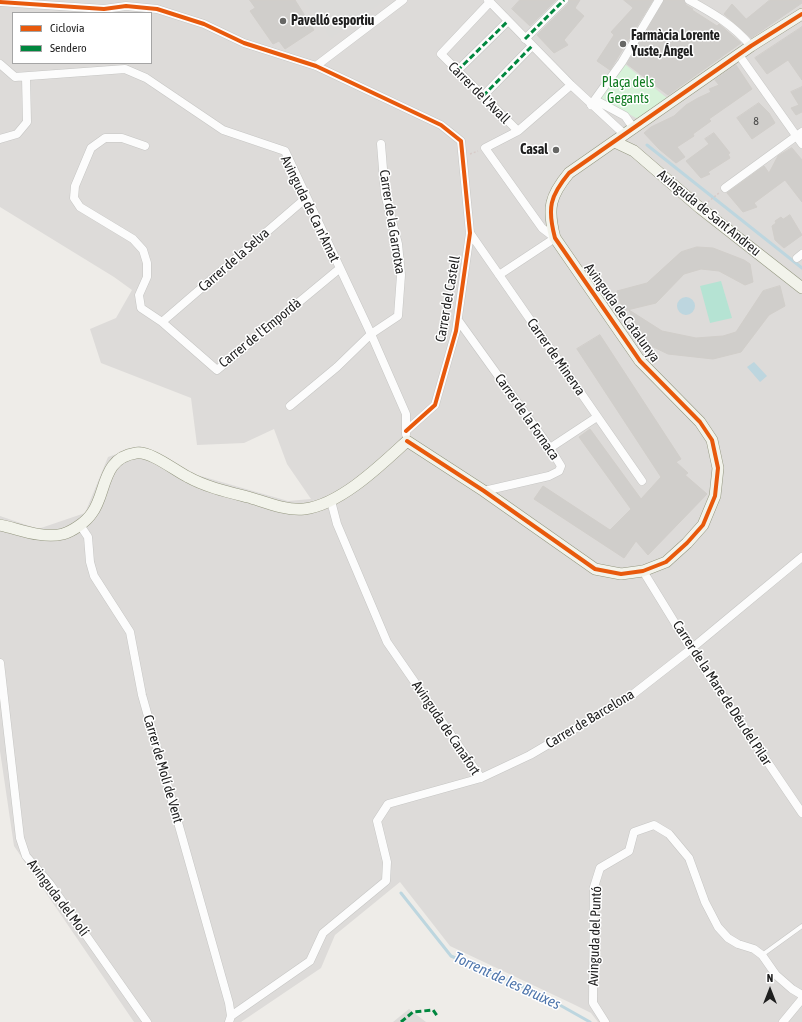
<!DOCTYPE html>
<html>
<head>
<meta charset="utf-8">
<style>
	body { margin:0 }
	#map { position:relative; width:802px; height:1022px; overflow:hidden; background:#eeece8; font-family:"Asap Condensed",sans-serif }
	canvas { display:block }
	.legend { position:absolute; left:12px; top:12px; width:140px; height:52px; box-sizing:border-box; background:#fff; border:1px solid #a5a5a5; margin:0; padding:5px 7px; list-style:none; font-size:12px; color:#1f1f1f }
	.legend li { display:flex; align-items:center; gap:8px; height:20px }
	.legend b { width:20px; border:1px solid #a5a5a5 }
	.north { position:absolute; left:750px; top:970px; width:40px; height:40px; -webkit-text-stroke:3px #fff; paint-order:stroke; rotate:0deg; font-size:11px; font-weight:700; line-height:16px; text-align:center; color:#1f1f1f }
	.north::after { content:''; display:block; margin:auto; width:14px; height:18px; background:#1f1f1f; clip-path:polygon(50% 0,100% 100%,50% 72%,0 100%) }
</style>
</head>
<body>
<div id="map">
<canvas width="802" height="1022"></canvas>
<ul class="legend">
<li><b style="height:5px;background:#e8590c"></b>Ciclovía</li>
<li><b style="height:5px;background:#00873e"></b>Sendero</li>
</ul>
<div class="north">N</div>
</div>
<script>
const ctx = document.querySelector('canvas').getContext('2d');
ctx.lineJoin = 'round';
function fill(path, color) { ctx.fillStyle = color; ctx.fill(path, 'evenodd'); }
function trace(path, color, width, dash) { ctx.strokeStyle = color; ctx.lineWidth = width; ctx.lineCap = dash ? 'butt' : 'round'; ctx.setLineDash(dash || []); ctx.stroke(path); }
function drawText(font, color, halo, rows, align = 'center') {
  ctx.font = font + ' "Asap Condensed",sans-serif'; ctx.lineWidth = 3; ctx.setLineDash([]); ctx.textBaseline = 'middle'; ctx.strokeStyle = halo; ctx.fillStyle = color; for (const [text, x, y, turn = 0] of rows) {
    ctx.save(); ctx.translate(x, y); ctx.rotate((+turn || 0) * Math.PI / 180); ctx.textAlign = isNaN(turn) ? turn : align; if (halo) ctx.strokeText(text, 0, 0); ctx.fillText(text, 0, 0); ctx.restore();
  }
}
fill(new Path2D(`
	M0,0h802v1022h-204l-7,-9 -18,-9 -123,-58 -50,-64 -65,53 -14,33 -80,54h-107l-120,-176 -14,-95v-235l38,13 47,-16 23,-56 32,-11 50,27 98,28 23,-2 -24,-35 -13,-35 -30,14 -47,2 -6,-47 -90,-35 -11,-34 26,-11 16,-28 -18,-13 -114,-70zM13,13h138v50h-138z
	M409,1009l17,13h-33z`), '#dddbd9');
fill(new Path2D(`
	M304,0h81l-54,38z`), '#dcdbd9');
fill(new Path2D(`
	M622,62l45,36 -21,18 -10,2 -37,-21z`), '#d7f2d9');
fill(new Path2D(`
	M721,281l11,37 -22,5 -10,-37z`), '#b5e3d3');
fill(new Path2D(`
	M677 306a9 9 0 1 1 18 0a9 9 0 1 1-18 0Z
	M754,362l13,14 -7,6 -13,-15z`), '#bdd6df');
trace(new Path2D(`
	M647,145l155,123
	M401,893l50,63 91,39 48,27`), '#bdd6df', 3);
const building = new Path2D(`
	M250,0h45l19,30 -29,19 -6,-8 -6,3 -23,-33 5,-3z
	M520,0h36l-26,26 -18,-17z
	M569,0h11l-5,8 9,8 -20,24 4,5 -14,8 -17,-18 31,-31z
	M624,0h29l-43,70 -13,-9 17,-26 -3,-3 22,-24z
	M664,0h20l2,5 7,4 -1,1 25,16 2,-2 22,19 -73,52 -41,-31z
	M770,0h32v3l-51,35 -27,-24 8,-10 14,15z
	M802,27v53l-14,-20 -21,14 -12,-16z
	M736,65l16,24 -43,30 2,2 -18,13 1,2 -17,11 8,10 -9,6 -17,-14 -15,-16 7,-6 23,-11 12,-11 12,-7 13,-6 -2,-3 10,-4 -4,-5z
	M802,87v25l-6,3 -5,-7 8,-3 -8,-13z
	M759,103l10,10 6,10 -23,16 -15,-21z
	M714,133l16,20 -2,1 2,4 -22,14 2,2 -9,4 -15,-17 23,-17 -4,-5z
	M792,148l10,12v42l-17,-22 -31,23 3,4 -14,5 -16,-19 37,-27 5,7 9,-17z
	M790,215l12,20 -18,13 -9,-8 -3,-14 4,-3 -1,-2 6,-4 2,2z
	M697,247l16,1 31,12 6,4 3,18 -8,3 -26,-14 -18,-2 -17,5 -28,29 -33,8 -6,-20 30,-8 34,-31z
	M780,286l5,20 -16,9 -28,37 -28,7 -45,-5 -25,-12 -14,-32 33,21 34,7 27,-2 13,-4 27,-41z
	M600,335l81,124 -5,3 12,11 -3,2 22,19 -59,61 -12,-14 -12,17 -90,-59 9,-13 67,44 21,-21 -52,-72 11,-8 51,70 20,-22 -84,-128z`);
fill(building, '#d0cecb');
trace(building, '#d1ceca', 1);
const lane = new Path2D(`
	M762,955l40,-29`);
const street = new Path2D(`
	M488,0l83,85 53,49
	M689,0c25,14 43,24 62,46
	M0,2l104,7 22,-3 31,3 47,15 40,19 72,23 125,59 20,16 9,92 -14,98 -21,74 -29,26
	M490,2l-49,52 77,77
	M525,39l39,-39
	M739,55l63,89
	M0,64l15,13 110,-8 21,9 77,52 62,21 86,183 35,80v20
	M316,66l87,-66
	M457,71l51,-50
	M483,96l49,-50
	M591,105l31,-43 37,-62
	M591,105l8,-3 26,14 9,13
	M0,139l17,-5 10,-12 -1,-45
	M145,146l-23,-8h-17l-14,10 -16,38 -1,12 6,9 53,32 10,11 4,13v14l-8,18 2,13 21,14 55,48 122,-101
	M725,188l77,-56
	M470,233l172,248
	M797,258l5,-4
	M499,275l56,-37 -13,-10 -57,-80 33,-17 53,-46
	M458,320l92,128 11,18 -2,5 -10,5 -65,15
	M162,322l144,-124
	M290,406l47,-39 34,-33 27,-18 3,-41 -3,-31 -13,-50 -4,-50
	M550,448l47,-31
	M331,501l6,23 50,118 94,136
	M80,525l8,12 2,25 4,14 36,56 12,63 87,308 2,13 -2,6
	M643,571l48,78 111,164
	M0,663l20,175 6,18 24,28 97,138
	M231,1016l79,-55 13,-28 63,-52 1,-19 -10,-41 11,-17 93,-26 49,-23 102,-60 59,-46 111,-92
	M605,1022l-12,-19 1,-116 6,-19 29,-17 5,-19 20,-7 15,9 20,24 16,44 13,25 10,11 10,6 16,5 8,6 14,20 16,14 10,6
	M783,1022l19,-23`);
const secondary = new Path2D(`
	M615,142l19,9 66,57 102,80
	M0,525c19,4 42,14 63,9 10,-3 23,-12 29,-21 15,-20 9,-55 44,-60 15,-2 38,17 52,24 18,10 40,15 60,20 17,5 38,14 56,12 36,-4 77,-44 103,-68l77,50 111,78 26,5 22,-3 23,-9 21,-19 16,-18 12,-29 3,-28 -6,-28 -12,-18 -60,-61 -85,-123c-8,-30 -5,-42 14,-65l182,-127 51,-32`);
trace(lane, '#c6c6c4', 5);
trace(street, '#c6c6c4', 9);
trace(secondary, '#949780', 12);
trace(new Path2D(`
	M470,154l8,-3
	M708,202l11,-9`), '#d7cbc8', 1.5, [2, 2]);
trace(lane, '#fcfcfc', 4);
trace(street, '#fcfcfc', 8);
trace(secondary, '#f2f3eb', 11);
trace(new Path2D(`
	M525,39l39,-39
	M457,71l51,-50
	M483,96l49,-50
	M401,1022l12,-10 20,-2 5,7`), '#00873e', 3, [6, 3]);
trace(new Path2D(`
	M0,2l104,7 22,-3 31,3 47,15 40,19 72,23 125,59 20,16 9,92 -14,98 -21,74 -29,26
	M407,441l77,50 111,78 26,5 22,-3 23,-9 21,-19 16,-18 12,-29 3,-28 -6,-28 -12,-18 -60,-61 -85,-123c-8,-30 -5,-42 14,-65l182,-127 51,-32`), '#e8590c', 4);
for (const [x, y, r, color] of [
	[283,21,4,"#676765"],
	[623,44,4,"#676765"],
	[556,150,4,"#676765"]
]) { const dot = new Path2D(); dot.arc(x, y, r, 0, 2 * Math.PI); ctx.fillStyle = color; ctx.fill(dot); trace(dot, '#fff', 1.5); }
drawText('12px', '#4b4b4a', null, [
	["8",756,121]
]);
drawText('bold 14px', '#1f1f1f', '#fff', [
	["Pavelló esportiu",291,21],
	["Farmàcia Lorente",631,36],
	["Yuste, Ángel",631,52],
	["Casal",548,150,"right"]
], 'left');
drawText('14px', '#107b21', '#fff', [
	["Plaça dels",628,83],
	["Gegants",628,99]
]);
drawText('14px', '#1f1f1f', '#fff', [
	["Carrer de l'Avall",479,93,45],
	["Avinguda de Ca n'Amat",310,209,64],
	["Avinguda de Sant Andreu",709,213,39],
	["Carrer de la Garrotxa",392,222,81],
	["Carrer de la Selva",234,260,-41],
	["Carrer del Castell",448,299,-80],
	["Avinguda de Catalunya",622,313,54],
	["Carrer de l'Empordà",260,333,-39],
	["Carrer de Minerva",556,357,55],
	["Carrer de la Fornaca",527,417,55],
	["Carrer de la Mare de Déu del Pilar",722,693,57],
	["Carrer de Barcelona",590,719,-31],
	["Avinguda de Canafort",446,728,56],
	["Carrer de Molí de Vent",163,769,74],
	["Avinguda del Molí",58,898,53],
	["Avinguda del Puntó",595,936,-88]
]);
drawText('italic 15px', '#4f76ac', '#fff', [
	["Torrent de les Bruixes",507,981,25]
]);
</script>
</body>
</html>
